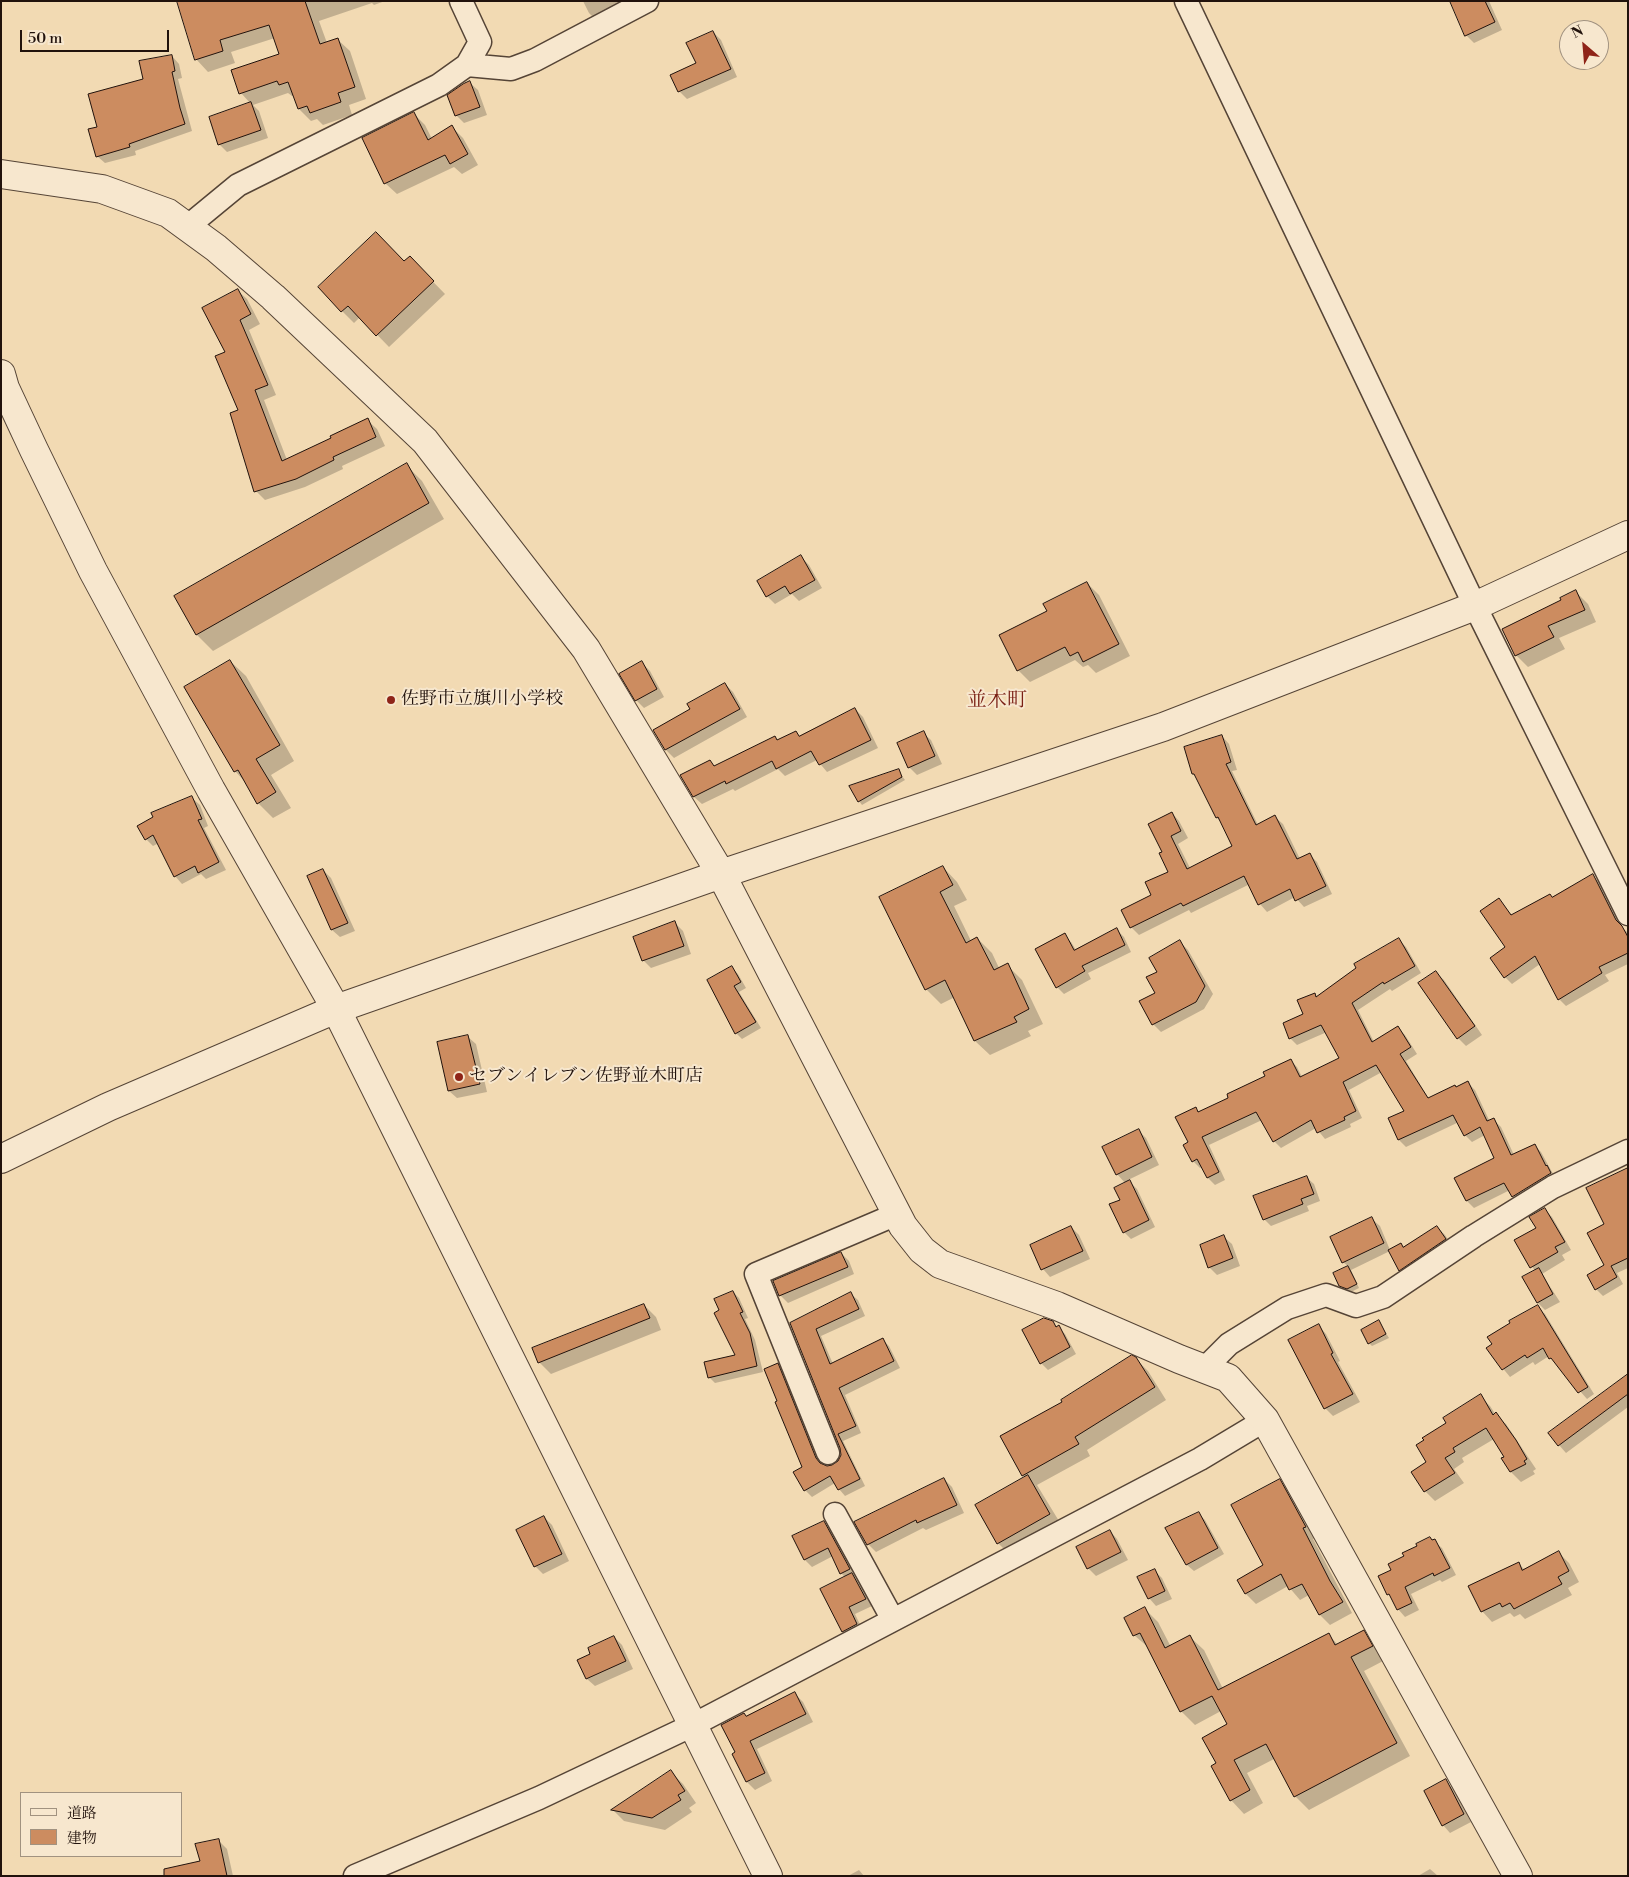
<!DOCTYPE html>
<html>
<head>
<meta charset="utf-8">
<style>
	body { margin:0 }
	#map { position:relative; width:1629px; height:1877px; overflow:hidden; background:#f2dab3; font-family:"Libre Bodoni","Noto Serif JP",serif }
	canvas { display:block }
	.frame { position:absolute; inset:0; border:2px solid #21120c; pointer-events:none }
	.legend { position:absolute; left:20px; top:1792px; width:162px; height:65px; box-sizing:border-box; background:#f7e7ce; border:1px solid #a19280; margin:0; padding:6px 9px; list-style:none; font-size:15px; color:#21120c }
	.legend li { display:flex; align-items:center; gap:10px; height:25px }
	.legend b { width:25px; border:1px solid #a19280 }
	.north { position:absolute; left:1559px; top:20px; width:50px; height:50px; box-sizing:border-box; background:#f7e7ce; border:1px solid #a19280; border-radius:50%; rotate:333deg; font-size:14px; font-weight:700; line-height:20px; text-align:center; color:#21120c }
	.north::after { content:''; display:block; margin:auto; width:18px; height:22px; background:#8f2418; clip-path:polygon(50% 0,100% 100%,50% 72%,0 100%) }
	.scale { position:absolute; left:20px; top:30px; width:149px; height:22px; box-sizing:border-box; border:2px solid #21120c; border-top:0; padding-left:6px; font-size:15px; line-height:18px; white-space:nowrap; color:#21120c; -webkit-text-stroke:4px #f7e7ce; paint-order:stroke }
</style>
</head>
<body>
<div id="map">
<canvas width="1629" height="1877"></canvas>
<div class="frame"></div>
<ul class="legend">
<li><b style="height:6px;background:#f7e7ce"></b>道路</li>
<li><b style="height:14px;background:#cc8c60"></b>建物</li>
</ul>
<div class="north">N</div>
<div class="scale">50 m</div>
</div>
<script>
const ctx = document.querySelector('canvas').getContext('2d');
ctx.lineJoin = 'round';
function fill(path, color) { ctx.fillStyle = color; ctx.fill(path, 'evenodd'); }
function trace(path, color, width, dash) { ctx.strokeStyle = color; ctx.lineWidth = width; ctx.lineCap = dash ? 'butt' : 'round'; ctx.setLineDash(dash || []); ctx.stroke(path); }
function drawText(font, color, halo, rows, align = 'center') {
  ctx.font = font + ' "Libre Bodoni","Noto Serif JP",serif'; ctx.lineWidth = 4; ctx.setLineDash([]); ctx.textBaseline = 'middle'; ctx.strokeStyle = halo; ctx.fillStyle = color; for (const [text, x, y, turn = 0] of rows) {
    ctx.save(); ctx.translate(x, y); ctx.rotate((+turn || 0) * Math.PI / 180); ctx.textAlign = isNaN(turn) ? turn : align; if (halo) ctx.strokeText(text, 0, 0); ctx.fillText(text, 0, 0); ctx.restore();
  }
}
fill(new Path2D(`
	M178,1h207l-11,4 -2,-2 -53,18 8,22 10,-4 13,12 16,48 -17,6 3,10 -29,10 -6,-6 -6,2 -12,-12 -4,-13h-3l-4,-3 -35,12 6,6 9,27 -41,14 -8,-8 32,-40 -10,-11 40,-39 -6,-16 -44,14 4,11 -27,9 -12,-13z
	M583,1h63l-45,24 -12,-12z
	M1451,1h38l13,29 -28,13 -8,-8z
	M713,32l8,8 16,37 -50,22 -8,-8 19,-27z
	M172,56l7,8 3,14 -4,1 14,52 -57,20 1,4 -31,8 -8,-7 1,-28 46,-48z
	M470,83l8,7 9,25 -23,8 -8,-8z
	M414,114l11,11 7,14 20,-12 11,11 15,27 -16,9 -8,-7 -57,27 -12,-11z
	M410,258l35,36 -56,53 -29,-30 -6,6 -35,-35 85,-25z
	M237,290l10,9 13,25 -11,6 27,65 -12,5 23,60 80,-40 10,9 8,17 -43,20 1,3 -38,18 -40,13 -9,-9 -29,-138z
	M406,465l16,16 22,38 -231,132 -16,-16 -22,-39z
	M801,557l8,8 13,23 -23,13 -7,-7 -17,10 -8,-8 -8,-15z
	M1087,583l12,12 31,61 -34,17 -8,-8 -5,2 -8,-7 -45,22 -12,-12 -18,-35 48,-24z
	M1576,592l12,12 8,18 -37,16 6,11 -37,18 -12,-12 46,-54z
	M230,661l16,15 48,85 -23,14 20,33 -18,10 -15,-15 -11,-19 -12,-13z
	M642,663l8,8 14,26 -20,11 -8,-8z
	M725,684l8,8 14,25 -73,41 -8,-8 -12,-20 37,-21z
	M855,709l8,8 15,31 -51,24 -10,-12 -32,16 -7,-7 -43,22 -2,-2 -31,15 -8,-7 -12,-21 28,-15 5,6 60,-30 4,4 17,-9 4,5z
	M923,733l8,7 11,24 -25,11 -8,-8z
	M1222,736l7,8 8,26 -5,1 26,54 17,-8 8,7 17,35 9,-5 8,8 15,32 -28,13 -9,-10 -28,15 -7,-8 -10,-20 -59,29 -2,-3 -50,25 -8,-8 38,-54 -6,-20 9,-40 7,8 9,17 -10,6 12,24 44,-22 -12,-23 -5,-5 -20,-40 -4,-4z
	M898,771l7,9 -43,25 -3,-4z
	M192,798l8,7 8,21 -4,2 22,42 -20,9 -5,-5 -19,10 -7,-8 -16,-33 -6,3 -7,-7z
	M943,867l14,15 10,18 -13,6 17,35 6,-3 15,15 7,15 8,-3 15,15 21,44 -15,7 3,5 -41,19 -15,-14 -20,-44 -14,7 -15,-15z
	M323,870l8,8 24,53 -15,6 -8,-7 -24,-53z
	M1592,875l8,8 23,45 5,5v31l-23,11 4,6 -43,25 -7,-7 -19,-35 -28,20 -7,-7 2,-29 -8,-48 13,15 40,-17z
	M675,923l8,8 8,23 -40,14 -8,-8z
	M1117,930l7,7 7,15 -43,21 3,6 -27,15 -7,-7 7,-52 7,7 5,8z
	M1399,940l7,7 15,26 -29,18 -2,-2 -32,21 16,32 24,-14 7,7 12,19 -11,7 23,38 39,-16 7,7 15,32 4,-2 7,7 13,28 20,-10 7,7 16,29 -37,22 -10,-13 -36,18 -7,-7 -11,-22 39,-20 -10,-24 -13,7 -7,-7 -6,-13 -53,25 -7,-7 -9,-21 16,-8 -24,-39 -33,18 13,28 -12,6 1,3 -26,12 -9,-11 -35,20 -7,-7 -12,-21 -53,25 16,35 -10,5 -7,-7 -6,-11 -2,1 -7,-7 -3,-18 5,-35 4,4 31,-14 60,-38 7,7 5,10 38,-18 -13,-27 -30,13 -7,-7 -6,-14 21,-9 9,-21 4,3z
	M1180,942l8,8 25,44 -9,15 -43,23 -8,-8 5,-52z
	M732,968l6,6 8,14 -7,4 22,36 -19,11 -6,-6z
	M1436,973l8,7 38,55 -16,11 -8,-8 -38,-54z
	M468,1037l8,7 11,48 -30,6 -8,-7z
	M1139,1131l7,7 13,27 -31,15 9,9 18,38 -24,12 -7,-7 2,-48 -9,-10z
	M1306,1177l8,7 6,17 -13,5 2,5 -38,15 -7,-7z
	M1628,1194v74l-11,5 6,11 -20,12 -7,-7 10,-23 -1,-41z
	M1544,1209l8,8 19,33 -9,5 3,5 -23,14 18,28 -15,8 -7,-7 -15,-25 12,-7 -19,-30 22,-13z
	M1372,1219l8,7 10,24 11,-6 3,4 33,-21 8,8 8,12 -46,31 -7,-8 -10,-19 -39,19 8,18 -8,4 -7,-3 -4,-4 -5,-11 14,-7 -6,-5z
	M1071,1227l8,8 11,24 -40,18 -7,-8z
	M1224,1237l8,7 8,22 -23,9 -8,-8z
	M841,1253l8,8 5,13 -66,29 -8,-8z
	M733,1292l6,6 9,20 -3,1 10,21 8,32 -48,11 -6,-6 28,-21 -16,-45z
	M851,1294l7,6 7,16 -44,20 12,28 49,-25 7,7 11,22 -55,27 16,38 -18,8 22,45 -20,10 -6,-7 -4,-6 -23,14 -7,-7 -1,-23 -26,-65 -1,-37 7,6 38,94 4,2 13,-5 3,-6 -1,-8 -50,-125z
	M644,1305l12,12 5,13 -110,44 -12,-12z
	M1537,1307l8,7 49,80 -7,5 -38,-43 -14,9 -2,-3 -23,15 -23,-28z
	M1052,1322l13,12 11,20 -28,16 -7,-7z
	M1379,1322l10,16 -17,8 -3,-3z
	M1319,1326l7,8 14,27 -2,1 22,40 -27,14 -8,-8z
	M1136,1359l12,12 18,29 -79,50 3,6 -53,29 25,41 -52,29 -12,-12 27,-65 -2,-3 41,-73z
	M1628,1386v21l-62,46 -7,-8z
	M1480,1396l10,10 6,9 10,9 30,45 -3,2 2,3 -14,8 -10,-10 -8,-14 2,-1 -11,-18 -32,19 2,4 -10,7 10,14 -29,18 -10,-10 3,-29 20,-39z
	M944,1479l8,8 12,26 -38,17 -3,-2 -47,24 -8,-8 -12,-22z
	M1280,1481l10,10 26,46 -3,2 39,74 -22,12 -10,-10 -11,-20 -9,5 -12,-14 -32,18 -10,-10 -7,-14 25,-14z
	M1199,1514l6,6 19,34 -30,17 -7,-6 -20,-37z
	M544,1517l8,8 17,36 -26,13 -8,-8z
	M823,1522l8,7 25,48h-1l4,5 13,24 -17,8 8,17 -13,7 -7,-7 3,-53 -5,-5 -8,-17 -21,11 -7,-7 -12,-23z
	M1110,1531l7,8 11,21 -32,16 -8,-8z
	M1430,1538l12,10 14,27 -14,7 -2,-2 -29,14 8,16 -14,7 -7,-8 -19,-32 14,-7z
	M1559,1553l10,10 10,19 -11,6 4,7 -47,24 -5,-5 -6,3 -4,-4 -18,9 -10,-11 36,-48 7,7z
	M1155,1571l7,7 10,21 -16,7 -7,-8z
	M1145,1609l13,13 13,25 19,-10 14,13 19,39 106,-54 9,10 26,-13 13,13 8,15 -21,11 46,85 -101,54 -14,-14 -21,-37 -27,14 16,30 -19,11 -13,-14 -13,-37 10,-38 -7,-14 -26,14 -14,-14 -32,-63 -15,-13z
	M614,1637l8,8 11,24 -38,17 -8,-7 -8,-18 13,-6z
	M795,1694l8,8 10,20 -56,27 15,32 -17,9 -8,-8 -13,-28 3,-1 9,-36z
	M671,1772l12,12 13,19 -7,5 3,4 -27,18 -41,-9 -11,-11z
	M1446,1781l7,8 18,33 -21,11 -7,-8z
	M219,1841l8,8 6,27h-45l14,-14z
	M1430,1869l8,7h-20z
	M859,1870l5,6h-16z`), '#0003');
const building = new Path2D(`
	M177,1h128l15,43 18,-6 17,49 -17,6 3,9 -31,11 -3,-7 -9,3 -10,-27 -9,3 -2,-4 -38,13 -8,-24 48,-16 -10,-29 -49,15 3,11 -28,9z
	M1450,1h35l10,21 -30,14z
	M713,31l18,38 -53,23 -8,-17 26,-12 -10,-20z
	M172,55l3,16 -3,1 8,36 5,16 -56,20 1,3 -34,10 -8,-28 9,-2 -9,-33 55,-15 -4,-18z
	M470,81l10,26 -25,9 -8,-21 16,-11z
	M251,102l10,28 -43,15 -9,-28z
	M414,112l14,28 24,-15 16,29 -18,10 -5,-9 -61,29 -22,-46z
	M376,232l28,29 6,-5 24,25 -58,55 -28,-30 -7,6 -23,-25z
	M238,289l13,25 -11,6 28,65 -13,5 27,71 49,-23 -1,-2 38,-18 8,19 -43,20 1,3 -38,19 -42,13 -24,-79 8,-3 -23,-54 10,-4 -23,-44z
	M407,463l22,40 -233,132 -22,-39z
	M801,555l14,25 -25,14 -5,-8 -19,11 -9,-16z
	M1087,582l32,62 -36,18 -5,-10 -8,4 -5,-9 -48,24 -18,-36 48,-24 -4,-7z
	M1576,590l9,20 -37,16 6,11 -39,19 -13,-27 59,-29 -1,-2z
	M230,660l50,85 -24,14 20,33 -19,12 -19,-34 -4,2 -50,-85z
	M642,661l15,28 -22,12 -16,-27z
	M725,683l15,26 -75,41 -12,-20 37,-21 -3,-5z
	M855,708l16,32 -52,25 -8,-14 -35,18 -4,-8 -46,23 -1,-3 -32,16 -13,-22 30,-15 4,6 61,-30 2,4 19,-9 3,5z
	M924,731l11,25 -27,12 -11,-25z
	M1222,735l9,27 -5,2 30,61 19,-10 22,44 13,-6 16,33 -31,15 -5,-12 -32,16 -14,-29 -61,30 -2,-3 -51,25 -9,-18 30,-15 -6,-13 23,-10 -9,-19 3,-1 -14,-28 24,-12 9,19 -10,5 16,33 45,-23 -14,-29 -2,1 -22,-44h-2l-8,-27z
	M899,769l3,8 -44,25 -9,-16z
	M192,796l10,23 -4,1 21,42 -21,11 -3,-7 -21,11 -21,-42 -8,5 -8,-14 16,-9 -2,-4z
	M943,866l10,19 -13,7 26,51 11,-6 17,33 14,-7 21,46 -15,8 3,5 -43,19 -29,-61 -20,10 -46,-93z
	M323,869l25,54 -17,7 -24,-54z
	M1593,874l23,46 6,6 6,11v16l-29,14 3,6 -44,27 -23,-44 -31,22 -14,-20 15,-11 -25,-36 19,-13 12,17 39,-21 2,3z
	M675,921l9,25 -42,15 -9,-24z
	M1117,928l8,17 -43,21 3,5 -29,17 -21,-39 30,-16 9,17z
	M1399,938l16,28 -31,18 -1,-2 -31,21 20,39 26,-16 13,21 -11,7 28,44 27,-13 1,2 12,-6 19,40 7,-3 17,37 24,-11 11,22 1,-1 4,8 -39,24 -8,-14 -38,18 -12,-23 40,-20 -14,-31 -16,9 -11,-21 -55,25 -10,-22 16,-7 -28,-46 -33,17 13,29 -12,6 1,3 -28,13 -6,-13 -38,22 -17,-30 -54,25 17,35 -12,6 -10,-19 -5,3 -9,-17 5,-3 -13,-25 21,-10 2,5 30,-14 -1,-4 38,-18 -2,-4 28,-13 9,18 39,-19 -18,-33 -32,14 -6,-16 20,-9 -6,-14 18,-7 1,4 40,-29 -2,-4z
	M1180,940l25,46 -9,16 -44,23 -13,-24 16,-8 -9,-16 11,-5 -8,-14z
	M732,966l9,16 -7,4 22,36 -21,12 -28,-54z
	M1436,971l39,55 -18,13 -39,-56z
	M468,1035l12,49 -32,7 -11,-49z
	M1139,1129l13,28 -36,18 -14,-28z
	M1628,1168v90l-17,8 6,11 -22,13 -8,-15 17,-10 -17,-32 17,-9 -18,-36z
	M1307,1176l7,18 -13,5 2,5 -40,16 -10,-24z
	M1130,1180l19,40 -26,13 -14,-29 11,-4 -6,-12z
	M1545,1208l20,34 -10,5 3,5 -28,16 -16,-28 22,-12 -7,-11z
	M1372,1217l12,26 -42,20 -12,-26z
	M1071,1226l12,25 -42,19 -11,-25z
	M1437,1226l9,13 -47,32 -11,-21 13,-7 2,4z
	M1224,1235l9,23 -25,10 -8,-23z
	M841,1252l7,15 -69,29 -6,-15z
	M1348,1266l9,18 -10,5 -8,-3 -6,-13z
	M1539,1268l14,26 -16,9 -15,-26z
	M733,1291l10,21 -3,1 10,20 7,33 -49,12 -4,-16 31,-7 -21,-42 5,-3 -5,-11z
	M851,1292l8,17 -43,20 14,35 53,-26 11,23 -55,27 17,38 -18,8 22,45 -22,11 -8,-14 -26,15 -11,-19 9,-5 -27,-65 2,-1 -13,-32 14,-6 38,95 4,5 7,3 5,-1 6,-4 3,-6 -1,-7 -50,-125z
	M644,1304l6,14 -112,45 -6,-15z
	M1538,1305l50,82 -10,6 -27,-35 -2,1 -6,-11 -16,10 -2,-3 -23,15 -16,-22 6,-4 -5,-7 23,-14 -1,-2z
	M1044,1318l9,3 3,6 3,-2 11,22 -30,17 -18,-34z
	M1379,1320l7,14 -18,10 -7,-14z
	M1319,1324l14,29 -2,1 22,40 -29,15 -36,-69z
	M1132,1355l4,2 19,30 -80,50 4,7 -57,32 -22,-40 62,-34 -1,-2z
	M1628,1374v20l-70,52 -10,-13z
	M1481,1394l12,21 3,-3 20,28 11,19 -3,2 2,3 -16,8 -9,-14 3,-1 -18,-29 -33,20 2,4 -10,6 10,15 -31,19 -13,-20 15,-10 -10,-17 8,-5 -2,-2 24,-15 -3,-5z
	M1028,1475l22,39 -53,30 -22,-39z
	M944,1478l13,27 -40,18 -1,-3 -49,25 -13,-23z
	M1280,1479l26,48 -3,1 27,53 13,21 -24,13 -17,-31 -13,6 -8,-16 -36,20 -8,-14 26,-15 -32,-60z
	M1199,1512l19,36 -32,17 -21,-37z
	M544,1516l18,38 -28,13 -18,-37z
	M824,1521l26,48 -10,5 -12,-26 -24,12 -12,-24z
	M1110,1530l11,22 -34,17 -11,-22z
	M1430,1537l2,3 3,-1 15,29 -16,8 -1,-3 -28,14 7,16 -15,7 -8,-16 -2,1 -9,-19 13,-6 -3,-6 16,-8 -2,-3 15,-7 -1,-2z
	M1559,1551l10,20 -11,6 4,7 -48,25 -4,-6 -8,4 -2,-4 -19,9 -13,-26 51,-24 3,8z
	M1155,1569l10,22 -17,8 -11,-22z
	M852,1573l14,26 -17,8 8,17 -15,8 -22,-43z
	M1145,1607l20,41 25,-13 28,55 111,-57 6,12 29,-15 9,16 -22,11 46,86 -103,54 -28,-53 -32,16 16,30 -20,11 -19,-35 5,-3 -14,-25 25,-14 -15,-28 -32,16 -40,-79 -7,3 -9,-18z
	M614,1636l12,25 -40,18 -9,-19 13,-6 -2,-6z
	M795,1692l11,22 -56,27 15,32 -19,9 -14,-28 3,-2 -14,-27 23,-12 2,3z
	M671,1770l14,21 -7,4 3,5 -29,18 -41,-8z
	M1446,1779l18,35 -22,12 -18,-35z
	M219,1839l8,37h-63v-7l36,-8 -5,-17z`);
fill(building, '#cc8c60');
trace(building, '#21120c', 1);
const minor = new Path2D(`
	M1186,1l289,605 153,308
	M467,65l44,4 24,-9 112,-59
	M187,227l51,-42 201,-100 28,-20 13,-23 -19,-41
	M1204,1369l25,-25 58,-36 39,-13 30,11 27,-9 91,-61 79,-49 75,-36
	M828,1453l-72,-179 141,-60
	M835,1514l58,106
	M355,1876l184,-78 154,-73 507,-266 65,-39`);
const tertiary = new Path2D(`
	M1,174l101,15 66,24 48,35 57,49 152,144 161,208 135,225 182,352 19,24 18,14 117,42 122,53 49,19 37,42 253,456
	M1,374l4,14 29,62 59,121 118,219 125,219 432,867
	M1,1159l107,-52 228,-98 385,-135 442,-147 312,-121 153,-71`);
trace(minor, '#554436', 25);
trace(tertiary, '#554436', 30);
trace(minor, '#f7e7ce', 22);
trace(tertiary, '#f7e7ce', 28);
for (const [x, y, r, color] of [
	[391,700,5,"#8f2418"],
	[459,1077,5,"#8f2418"]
]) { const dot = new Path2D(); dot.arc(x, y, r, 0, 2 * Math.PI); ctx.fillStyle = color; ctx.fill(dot); trace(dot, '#f7e7ce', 2); }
drawText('18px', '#21120c', '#f7e7ce', [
	["佐野市立旗川小学校",401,700],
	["セブンイレブン佐野並木町店",469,1077]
], 'left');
drawText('20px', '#7a1f14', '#f7e7ce', [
	["並木町",997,701]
]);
</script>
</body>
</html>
